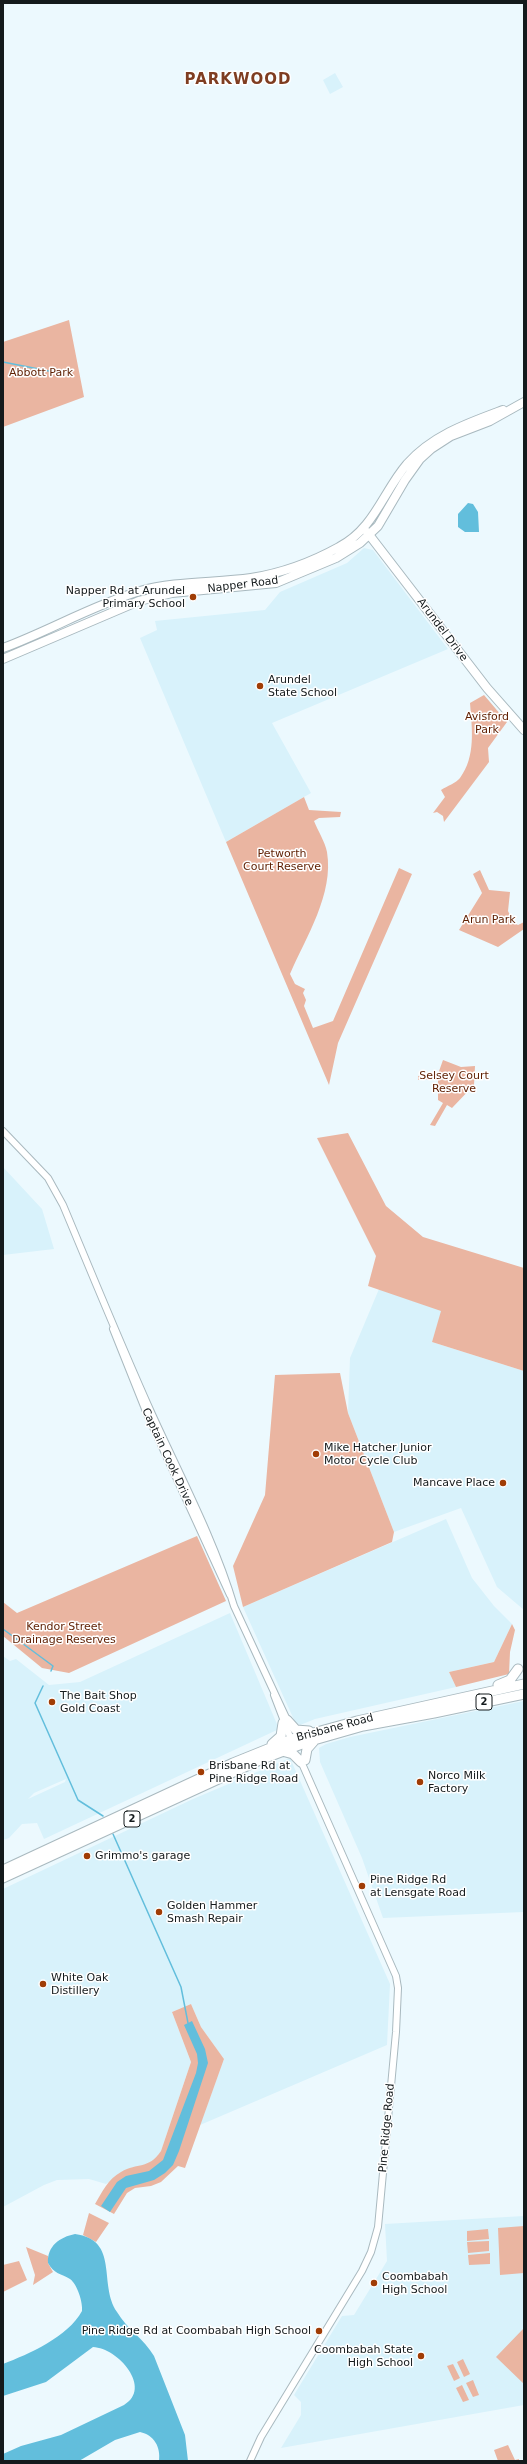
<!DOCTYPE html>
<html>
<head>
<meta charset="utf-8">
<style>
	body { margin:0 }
	#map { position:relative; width:527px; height:2464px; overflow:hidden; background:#ecf9fe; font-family:"DejaVu Sans",sans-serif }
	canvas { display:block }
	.frame { position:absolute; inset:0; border:4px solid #141a1c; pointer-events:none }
</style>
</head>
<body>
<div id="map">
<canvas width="527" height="2464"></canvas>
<div class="frame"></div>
</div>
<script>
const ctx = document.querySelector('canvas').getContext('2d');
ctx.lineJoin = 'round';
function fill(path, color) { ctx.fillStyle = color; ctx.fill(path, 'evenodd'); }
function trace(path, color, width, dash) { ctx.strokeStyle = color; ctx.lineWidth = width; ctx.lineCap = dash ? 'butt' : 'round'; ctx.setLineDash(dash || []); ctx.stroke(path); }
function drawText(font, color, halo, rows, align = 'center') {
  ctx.font = font + ' "DejaVu Sans",sans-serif'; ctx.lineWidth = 3; ctx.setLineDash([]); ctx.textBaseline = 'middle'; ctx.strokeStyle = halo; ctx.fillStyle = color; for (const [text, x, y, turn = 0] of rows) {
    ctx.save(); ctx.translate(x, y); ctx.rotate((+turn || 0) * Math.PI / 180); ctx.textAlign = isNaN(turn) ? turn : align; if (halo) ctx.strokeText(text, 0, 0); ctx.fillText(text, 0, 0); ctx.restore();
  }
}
fill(new Path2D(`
	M335,73l8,14 -13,7 -7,-14z
	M364,548l9,2 75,99 -176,74 39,70 -85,49 -86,-204 17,-8 -2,-9 110,-11 15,-18 67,-29z
	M3,1167l39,42 12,40 -51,6z
	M379,1289l63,22 -10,31 92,29v239l-27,-23 -36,-79 -67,24 -46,-119 2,-55z
	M446,1519l26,59 22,28 18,18 -18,38 -45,10 7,15 -141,32 -15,6 -5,-3 -52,-115z
	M230,1613l49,116 -235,110 -7,-16 -15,1 -13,14 -6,2v-184l7,5 6,-2 33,26 31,-3zM66,1779l-1,3 -37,17 6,-6z
	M524,1701v211l-141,6 -21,-60 -42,-96 -1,-14 7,-4 24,-7z
	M290,1758l100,226 -3,61 -187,80 24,-66 -23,-32 -10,-23 -19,8 19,50 -30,89 -6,9 -9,6 -16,2 -24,16 -17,-5 -32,1 -13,5 -41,22v-318l190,-90z
	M524,2216v189l-243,43 20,-33v-13l-7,-7 48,-79 12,-1 33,-54 -2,-37z`), '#d8f2fb');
fill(new Path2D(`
	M69,320l15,77 -81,30v-85z
	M484,695l23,27 -19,26 1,14 -45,60 -1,-6 -6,-4 -4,1 12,-16 -4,-7c6,-4 15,-7 19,-12 16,-22 12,-49 10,-75z
	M304,797l5,13 32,2 -1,5 -21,1 -5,3c4,10 11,21 13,31 7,42 -21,85 -37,122l5,10 10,5 -2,4 3,7 -2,6 9,22 20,-7 66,-153 13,6 -74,169 -9,42 -103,-243z
	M480,870l9,20 21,2 -2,19 6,12 4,2 6,-3v7l-26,18 -39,-17 23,-37 -9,-19z
	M443,1060l18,7 14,-1 -1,19 -22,23 -5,-3 -12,21 -5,-1 13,-22 -5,-3v-21l-20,1v-4l20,-2z
	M348,1133l38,73 37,31 101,31v103l-92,-29 9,-31 -73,-25 8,-30 -59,-118z
	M340,1373l8,40 46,119 -2,10 -149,65 -10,-41 32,-71 10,-120z
	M197,1536l29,65 -157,72 -27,-5 -39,-32v-34l14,11z
	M512,1624l3,6 -5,22 -1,22 -53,13 -7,-15 45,-10z
	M191,2004l10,23 23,32 -39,109 -7,-2 -17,16 -10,4 -16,2 -8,5 -13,21 -19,-10c7,-12 13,-25 26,-32 17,-10 27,-2 40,-21l30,-89 -19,-50z
	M89,2213l20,10 -13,19 -13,-7z
	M524,2226v47l-24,2 -2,-47z
	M488,2229l1,10 -22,2v-10z
	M489,2241v10l-21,2 -1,-11z
	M26,2247l22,9v7l5,9 -20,13 2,-10z
	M490,2253v11l-21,1 -1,-10z
	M19,2261l8,19 -24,12v-27z
	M524,2328v56l-28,-27z
	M463,2359l7,15 -6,3 -7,-15z
	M453,2364l7,14 -6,3 -7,-15z
	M473,2380l6,15 -6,2 -7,-14z
	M462,2385l7,15 -6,2 -7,-14z
	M508,2445l7,15 4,-1v2h-21l-4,-11z`), '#eab5a1');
fill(new Path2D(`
	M468,503l5,1 5,8 1,20h-14l-7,-5v-13z
	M192,2021l13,28 3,14 -29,88 -6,14 -8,8 -11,7 -28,8 -16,24 -9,-6 16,-24 9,-6 23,-5 14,-11 33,-87 2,-10 -1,-9 -13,-29z
	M75,2234c45,6 23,50 42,78 10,17 27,27 37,44l31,79 3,26h-29c2,-14 -5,-26 -19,-29l-25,8 -36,21h-76v-7l18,-8 40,-11 63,-30c29,-17 -6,-57 -31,-58l-47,35 -43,14v-32c26,-10 65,-27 79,-53 1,-9 -5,-27 -12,-32 -10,-6 -16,-5 -22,-16 -1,-17 12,-26 27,-29z`), '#62bedc');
trace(new Path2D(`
	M3,362l61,12
	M3,1629l50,37 -2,5
	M43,1686l-8,17 43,97 25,16
	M113,1834l68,153 7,36`), '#62bedc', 1.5);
const minor = new Path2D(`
	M3,1131l45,47 15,27c29,69 57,138 88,207 29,64 63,127 83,194l54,116
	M113,1329l34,85 83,181
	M274,1695l18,47
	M250,2461l11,-24 101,-166 9,-19 7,-25 18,-195 2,-44 -2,-12 -96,-217`);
const major = new Path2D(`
	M367,532l120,156 37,42
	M3,648c46,-17 90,-43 137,-57 35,-10 75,-8 111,-13 31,-5 61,-16 88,-31 35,-18 44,-55 68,-83 26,-29 61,-41 96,-54
	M3,659l136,-58 33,-8 104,-10 60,-25 24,-15 18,-17 27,-46 15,-21 11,-10 20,-13 39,-15 34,-19`);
const highway = new Path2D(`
	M498,1685l12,-5 8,-11
	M287,1720l9,10 13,1
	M272,1744l9,-8 2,-13
	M282,1751l11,3 8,8
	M305,1760l2,-11 7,-8
	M3,1870l230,-107 62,-25 62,-17 167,-37
	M3,1878l257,-118 47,-18 56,-16 71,-13 90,-19`);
trace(minor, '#a9b9bf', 8);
trace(major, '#a9b9bf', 10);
trace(highway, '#a9b9bf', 11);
trace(minor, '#fff', 6);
trace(major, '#fff', 8);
trace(highway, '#fff', 9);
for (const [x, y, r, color] of [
	[193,597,4,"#a03c05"],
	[260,686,4,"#a03c05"],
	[316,1454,4,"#a03c05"],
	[503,1483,4,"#a03c05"],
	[52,1702,4,"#a03c05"],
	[201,1772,4,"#a03c05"],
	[420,1782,4,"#a03c05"],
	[87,1856,4,"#a03c05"],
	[362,1886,4,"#a03c05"],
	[159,1912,4,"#a03c05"],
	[43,1984,4,"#a03c05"],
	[374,2283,4,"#a03c05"],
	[319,2331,4,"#a03c05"],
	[421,2356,4,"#a03c05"]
]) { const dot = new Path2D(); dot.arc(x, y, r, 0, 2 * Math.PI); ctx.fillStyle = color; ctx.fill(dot); trace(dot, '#fff', 1.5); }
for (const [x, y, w] of [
	[484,1702,16],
	[132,1819,16]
]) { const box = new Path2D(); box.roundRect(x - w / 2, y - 8, w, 16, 3); ctx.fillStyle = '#fff'; ctx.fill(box); trace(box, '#141a1c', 1); }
drawText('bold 10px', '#141a1c', null, [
	["2",484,1702],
	["2",132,1819]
]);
drawText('11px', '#5e1e00', '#fff', [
	["Abbott Park",41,373],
	["Avisford",487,717],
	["Park",487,730],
	["Petworth",282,854],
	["Court Reserve",282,867],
	["Arun Park",489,920],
	["Selsey Court",454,1076],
	["Reserve",454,1089],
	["Kendor Street",64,1627],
	["Drainage Reserves",64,1640]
]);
drawText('11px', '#141a1c', '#fff', [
	["Napper Road",243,585,-7],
	["Arundel Drive",442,630,53],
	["Captain Cook Drive",167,1457,65],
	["Brisbane Road",335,1728,-15],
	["Pine Ridge Road",387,2128,-85]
]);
drawText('11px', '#141a1c', '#fff', [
	["Napper Rd at Arundel",185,591,"right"],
	["Primary School",185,604,"right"],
	["Arundel",268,680],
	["State School",268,693],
	["Mike Hatcher Junior",324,1448],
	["Motor Cycle Club",324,1461],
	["Mancave Place",495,1483,"right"],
	["The Bait Shop",60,1696],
	["Gold Coast",60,1709],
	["Brisbane Rd at",209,1766],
	["Pine Ridge Road",209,1779],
	["Norco Milk",428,1776],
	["Factory",428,1789],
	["Grimmo's garage",95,1856],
	["Pine Ridge Rd",370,1880],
	["at Lensgate Road",370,1893],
	["Golden Hammer",167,1906],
	["Smash Repair",167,1919],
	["White Oak",51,1978],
	["Distillery",51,1991],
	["Coombabah",382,2277],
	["High School",382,2290],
	["Pine Ridge Rd at Coombabah High School",311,2331,"right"],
	["Coombabah State",413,2350,"right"],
	["High School",413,2363,"right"]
], 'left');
ctx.letterSpacing = '1px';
drawText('bold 15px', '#7f3d21', '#fff', [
	["PARKWOOD",238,80]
]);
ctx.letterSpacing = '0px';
</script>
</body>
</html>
